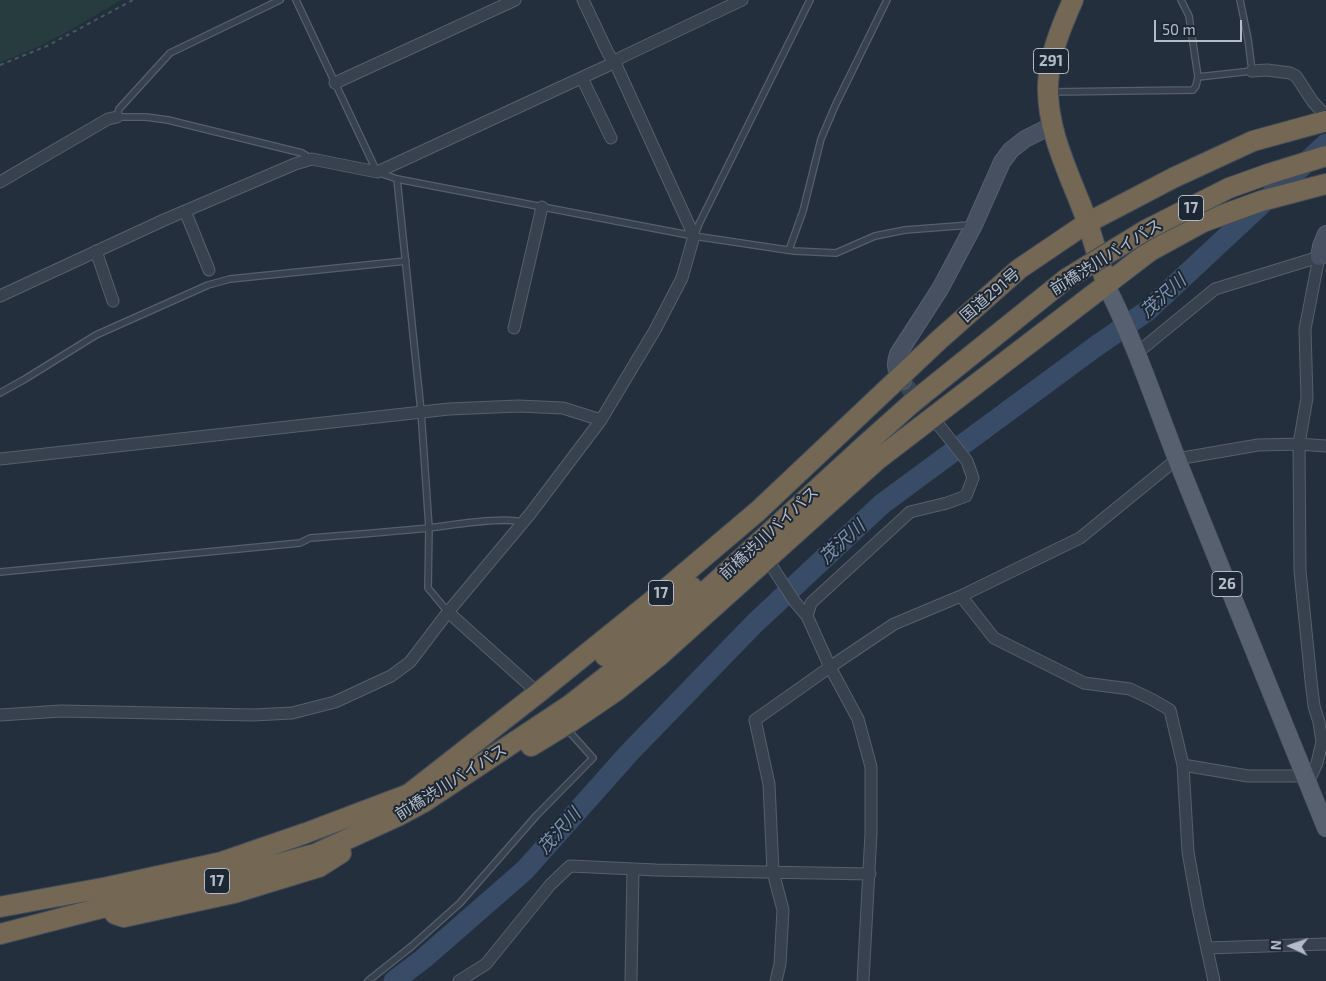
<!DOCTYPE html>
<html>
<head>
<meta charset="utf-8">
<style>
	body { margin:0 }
	#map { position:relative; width:1326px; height:981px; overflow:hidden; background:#242f3e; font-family:"Exo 2",sans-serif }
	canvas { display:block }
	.north { position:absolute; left:1266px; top:921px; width:50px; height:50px; -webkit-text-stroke:4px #1d2633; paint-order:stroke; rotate:273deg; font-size:14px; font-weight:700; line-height:20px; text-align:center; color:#b4bcc9 }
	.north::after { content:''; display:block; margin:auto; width:18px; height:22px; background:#b4bcc9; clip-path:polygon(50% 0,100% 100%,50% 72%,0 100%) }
	.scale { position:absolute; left:1154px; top:20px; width:88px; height:22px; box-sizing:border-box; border:2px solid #b4bcc9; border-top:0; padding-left:6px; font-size:15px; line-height:18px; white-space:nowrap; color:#b4bcc9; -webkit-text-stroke:4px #1d2633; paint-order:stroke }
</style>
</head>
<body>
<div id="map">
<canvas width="1326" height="981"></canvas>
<div class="north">N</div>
<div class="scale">50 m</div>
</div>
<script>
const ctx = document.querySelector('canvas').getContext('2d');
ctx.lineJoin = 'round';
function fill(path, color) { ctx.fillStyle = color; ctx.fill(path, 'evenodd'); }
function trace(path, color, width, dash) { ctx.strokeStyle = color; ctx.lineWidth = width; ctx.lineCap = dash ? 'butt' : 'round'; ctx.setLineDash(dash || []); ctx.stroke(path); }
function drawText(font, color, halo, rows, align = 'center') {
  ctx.font = font + ' "Exo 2","Noto Sans JP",sans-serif'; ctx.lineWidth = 4; ctx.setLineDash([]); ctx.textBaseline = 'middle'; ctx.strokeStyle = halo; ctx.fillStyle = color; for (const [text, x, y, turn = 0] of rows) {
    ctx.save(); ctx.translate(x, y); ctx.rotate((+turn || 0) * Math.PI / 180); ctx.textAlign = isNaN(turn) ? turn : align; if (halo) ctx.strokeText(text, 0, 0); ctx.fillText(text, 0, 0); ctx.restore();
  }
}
fill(new Path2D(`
	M0,0h121c-39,23 -78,48 -121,62z`), '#263c3f');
trace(new Path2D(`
	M394,981l29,-22 102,-89 104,-117 125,-129 128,-120 213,-157 52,-36 179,-167`), '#394c67', 21);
trace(new Path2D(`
	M903,381l21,27`), '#3a4453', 16, [16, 8]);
const lane = new Path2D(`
	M280,0l-110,53 -51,56 -2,8h29l22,3 134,33 8,5
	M296,0l81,172 20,7 297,57 100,15 42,2 39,-17 30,-6 65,-5
	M1198,77l54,-6 -4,-32 -8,-39
	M1051,92l142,-2 3,-4 2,-9 -9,-61 -8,-16
	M397,179l24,232 8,117 -1,60 20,24
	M695,234l4,-10 111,-224
	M789,250l14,-39 18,-72 14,-33 52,-106
	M0,393l25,-14 71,-44 112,-50 22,-6 176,-18
	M0,572l300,-29 10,-5c39,-3 79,-6 118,-10 19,-2 81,-13 95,-5
	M368,981l44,-35 48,-43 76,-87 57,-58 -27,-30`);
const street = new Path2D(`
	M1252,71l15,-1 23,3 6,3 17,26 13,14
	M582,78l29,60
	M335,83l180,-83
	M0,182l108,-63 9,-2
	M185,211l24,59
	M96,251l17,50
	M0,296l164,-76 131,-56 17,-5 65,13 7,-3 223,-103 15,-9 120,-57
	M514,328l28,-121
	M1137,353l78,-64 104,-32h5
	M0,459l449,-50 69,-3 45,2 38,12
	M767,559l28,43 12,14
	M961,596l33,42 90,45 46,6 23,11 17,10 13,55 5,87 10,56 16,73
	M448,612l90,81
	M0,715l61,-4 192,4 39,-2 43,-11 56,-26 19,-14 38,-50 82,-98 71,-94 54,-90 27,-52 12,-42 -77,-169 -9,-14 -25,-53
	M1183,765l65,11h63l6,-13 5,-21 -3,-20 -5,-16 -3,-25 -11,-110 -1,-127 8,-46 -2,-69 14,-72
	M1207,948l119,-4
	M459,981l27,-17 64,-79 20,-19 86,4 214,4
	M631,981l2,-112
	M776,981l4,-17 3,-54 -10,-38 -4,-88 -14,-64 75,-53 64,-43 67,-28 119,-58 97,-79 81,-14 41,-1 27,2
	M863,981l8,-148v-66l-13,-48 -28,-52 -23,-51 4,-13 99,-91 37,-9 19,-7 7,-18 -6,-17 -26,-33 -9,-9`);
const secondary = new Path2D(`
	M1319,257l2,-11 5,-12
	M903,381c-7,-9 -9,-16 -5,-27l42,-65 34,-64 28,-63 9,-12 14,-11 28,-14`);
const primary = new Path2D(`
	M1106,285c30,59 50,121 74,182 49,120 97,241 146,361`);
const highway = new Path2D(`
	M1073,0c-12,27 -23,54 -25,83 -2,49 23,94 39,138 6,18 11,37 17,55
	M605,656l87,-69
	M531,746l41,-25 44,-30 42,-34 219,-197 273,-209 53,-29 58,-21 65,-17
	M409,794l129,-101 115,-93 105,-89 181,-171 80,-71 68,-46 86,-45 80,-37 73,-20
	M109,906l6,8 9,3 110,-24 85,-26 22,-14
	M0,907l108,-20 114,-25 84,-29 103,-39 11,-8
	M0,934l109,-28 119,-28 87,-24 83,-38 26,-14 146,-97 80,-63 216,-198 46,-41 154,-124`);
trace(lane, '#565f6c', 8);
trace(street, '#565f6c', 13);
trace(secondary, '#565f6c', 18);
trace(primary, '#414a57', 19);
trace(highway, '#434c59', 22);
trace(new Path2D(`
	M0,65l47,-19 86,-46`), '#44595c', 2, [4, 4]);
trace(lane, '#38414e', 5.5);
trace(street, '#38414e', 11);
trace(secondary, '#465061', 16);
trace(primary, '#56606e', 18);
trace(highway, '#746855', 20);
const highwayBridge = new Path2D(`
	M1066,279l80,-49 83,-42 39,-14 58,-18`);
trace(highwayBridge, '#434c59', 22, []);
trace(highwayBridge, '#746855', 20);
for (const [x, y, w] of [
	[1051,61,35],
	[1191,208,25],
	[1227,584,30],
	[661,593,25],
	[217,881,25]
]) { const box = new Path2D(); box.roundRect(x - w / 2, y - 12.5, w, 25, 4); ctx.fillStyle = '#1d2633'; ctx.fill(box); trace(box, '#b4bcc9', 1); }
drawText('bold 15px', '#b4bcc9', null, [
	["291",1051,61],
	["17",1191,208],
	["26",1227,584],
	["17",661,593],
	["17",217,881]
]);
drawText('16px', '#b4bcc9', '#1d2633', [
	["前橋渋川バイパス",1106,257,-32],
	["国道291号",990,295,-41],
	["前橋渋川バイパス",769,533,-43],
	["前橋渋川バイパス",451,782,-32]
]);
drawText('italic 18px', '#7c92b1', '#1d2633', [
	["茂沢川",1163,296,-42],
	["茂沢川",842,542,-43],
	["茂沢川",559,831,-48]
]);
</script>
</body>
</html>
